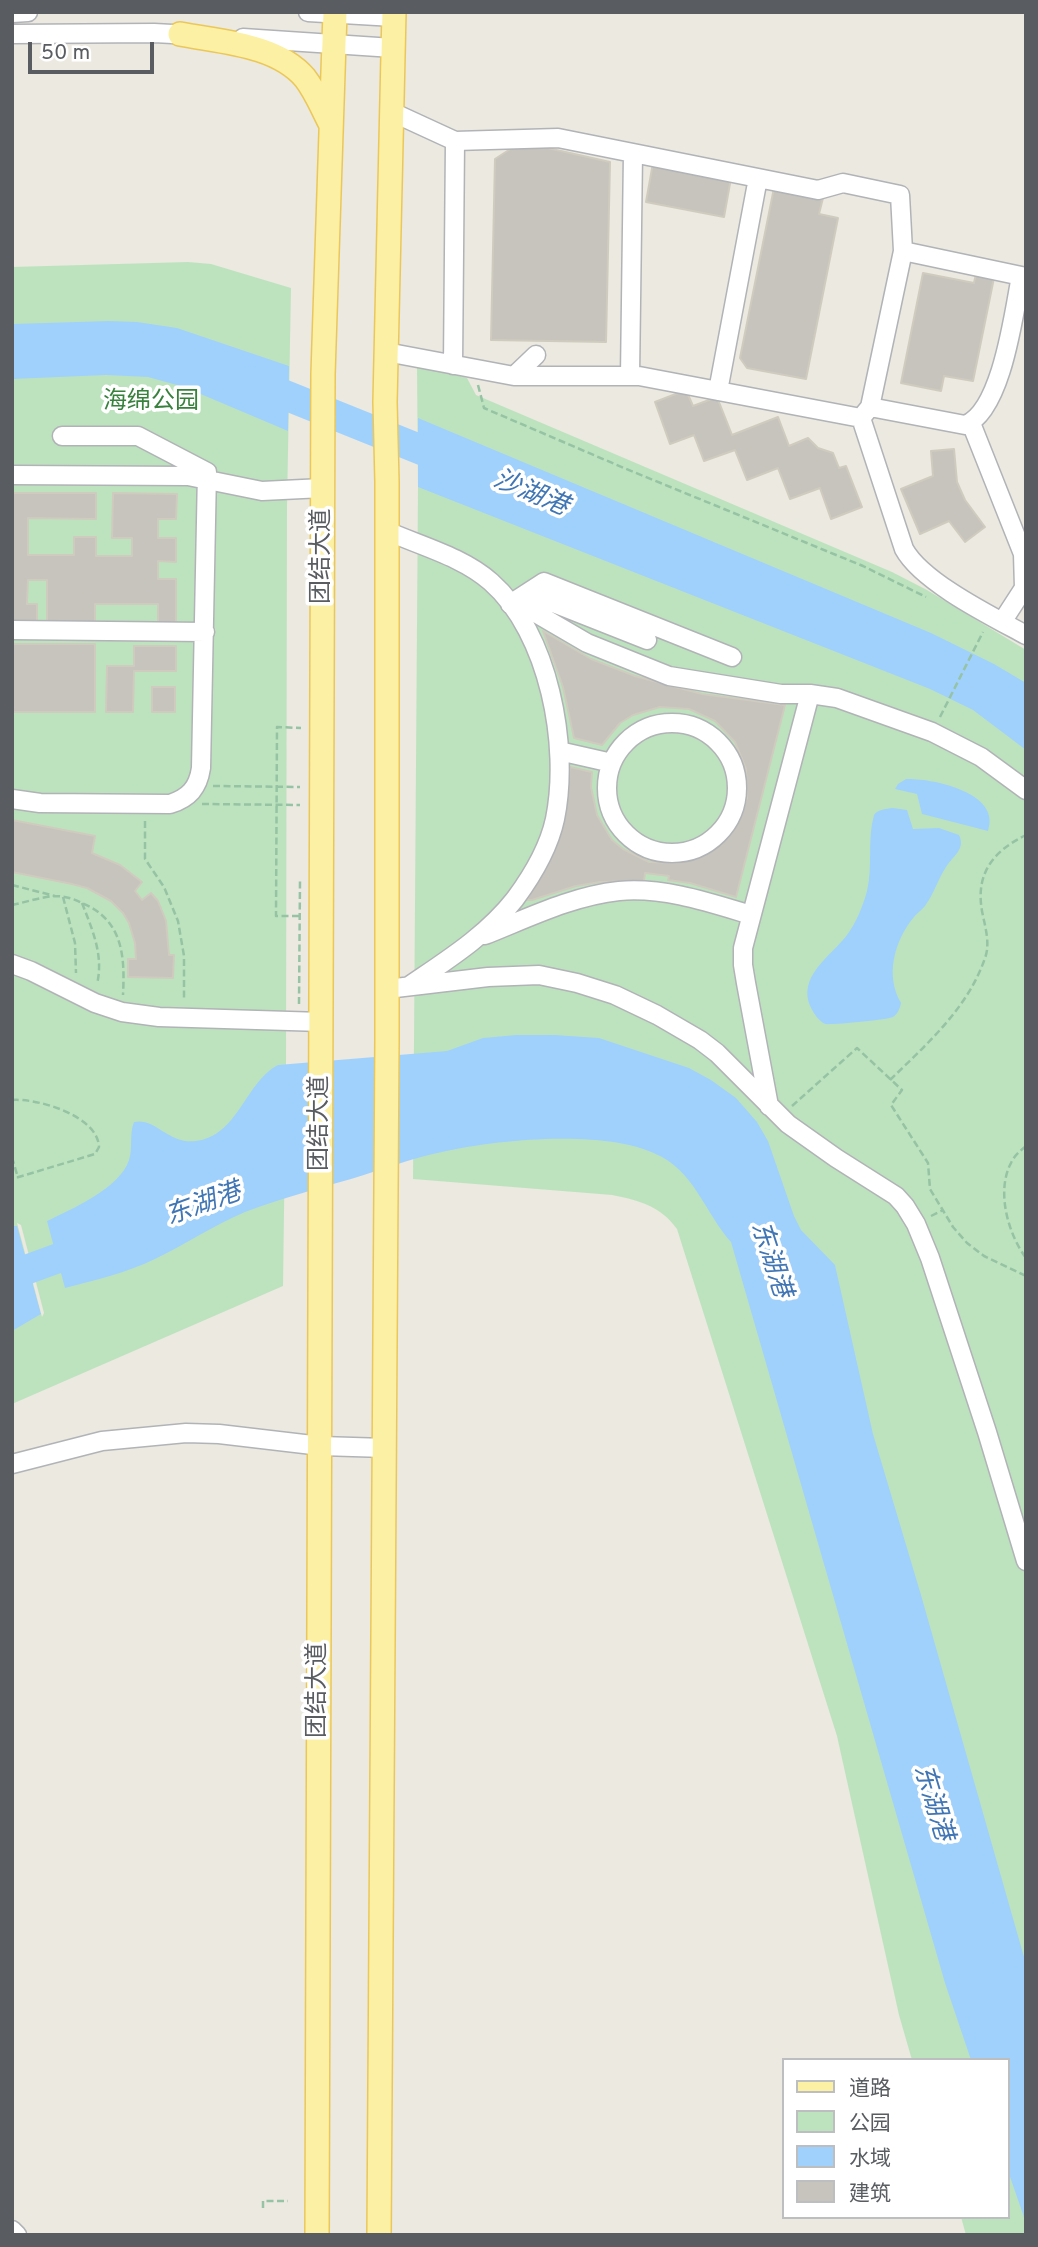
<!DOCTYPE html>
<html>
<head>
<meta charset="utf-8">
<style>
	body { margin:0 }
	#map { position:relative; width:1038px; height:2247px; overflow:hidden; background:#ebe9e0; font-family:Overpass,"Noto Sans SC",sans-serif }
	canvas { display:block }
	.frame { position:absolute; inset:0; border:14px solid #595c60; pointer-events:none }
	.legend { position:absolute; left:782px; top:2058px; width:228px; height:161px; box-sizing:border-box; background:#fff; border:2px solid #bdbebf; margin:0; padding:9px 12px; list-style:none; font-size:21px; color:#595c60 }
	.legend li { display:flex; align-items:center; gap:14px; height:35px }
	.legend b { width:35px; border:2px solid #bdbebf }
	.scale { position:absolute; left:28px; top:42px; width:126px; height:32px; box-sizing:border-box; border:4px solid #595c60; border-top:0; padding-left:9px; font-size:21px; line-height:24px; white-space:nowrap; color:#595c60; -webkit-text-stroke:5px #fff; paint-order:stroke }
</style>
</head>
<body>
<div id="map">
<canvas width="1038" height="2247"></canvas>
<div class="frame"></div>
<ul class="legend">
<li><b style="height:9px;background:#fcf0a4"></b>道路</li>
<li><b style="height:19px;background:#bde3be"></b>公园</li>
<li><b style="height:19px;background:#a0d1fc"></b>水域</li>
<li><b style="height:19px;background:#c6c4bd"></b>建筑</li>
</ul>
<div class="scale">50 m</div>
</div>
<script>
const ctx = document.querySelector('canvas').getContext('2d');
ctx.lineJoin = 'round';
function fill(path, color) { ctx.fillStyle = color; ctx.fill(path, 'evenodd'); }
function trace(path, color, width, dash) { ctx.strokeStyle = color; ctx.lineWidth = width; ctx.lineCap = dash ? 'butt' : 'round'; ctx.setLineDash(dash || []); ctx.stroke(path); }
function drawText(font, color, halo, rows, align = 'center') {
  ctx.font = font + ' Overpass,"Noto Sans SC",sans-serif'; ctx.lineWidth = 7; ctx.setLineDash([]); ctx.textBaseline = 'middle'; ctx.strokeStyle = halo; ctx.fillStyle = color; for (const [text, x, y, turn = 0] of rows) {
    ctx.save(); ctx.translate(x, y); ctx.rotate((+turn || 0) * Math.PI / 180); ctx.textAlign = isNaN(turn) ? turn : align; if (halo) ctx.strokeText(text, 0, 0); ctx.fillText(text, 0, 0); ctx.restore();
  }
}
fill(new Path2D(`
	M188,262l23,2 80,24 -4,218 -1,557 -3,223 -271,118v-1137z
	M417,367l47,10 3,1 9,17 416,177 35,18 99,60v1585h-60l-5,-18h47v-157h-96l-13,-45 -62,-279 -160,-507c-16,-23 -39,-29 -65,-34l-199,-16 5,-692z`), '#bde3be');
fill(new Path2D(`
	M109,321l28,1 40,6 112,38 -1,65 -104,-44 -36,-10 -42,-2 -94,4v-55z
	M418,418l513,215 63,31 32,19v67l-53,-40 -43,-21 -512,-202z
	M906,779c25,-1 96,13 82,52l-66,-17 -5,-20 -22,-5 3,-5z
	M893,808l14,2 6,19 26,-1 20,7c7,14 -6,21 -13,32 -8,12 -12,27 -21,39 -3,4 -8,7 -11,11 -20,24 -29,59 -13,86 -1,5 -3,11 -8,14 -6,3 -61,8 -68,7 -7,-4 -10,-9 -14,-16 -15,-31 20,-52 36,-73 9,-12 16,-29 20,-44 6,-25 0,-52 7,-76 4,-6 12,-6 19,-7z
	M516,1035h39l44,3 90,30 22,12 25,18 21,24 11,19 26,75 7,14 34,35 38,169 48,161 105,369v259l-18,-52v-111h-37l-26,-77 -214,-741c-25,-28 -35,-66 -69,-85 -51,-29 -164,-18 -220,-5 -30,6 -61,18 -91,27 -36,10 -71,20 -106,33 -31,13 -59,32 -90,47 -29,14 -59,21 -90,29l-18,-67c25,-12 73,-33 82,-61 4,-12 0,-26 5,-38 21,-5 34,22 61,19 43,-4 50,-59 83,-76l169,-14 36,-13z
	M12,1226h5l24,88 -29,17z`), '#a0d1fc');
fill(new Path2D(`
	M17,1223l4,2 23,88 -2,4z`), '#ebe9e0');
trace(new Path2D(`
	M250,381l204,82
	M12,1275l82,-30`), '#a0d1fc', 30);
const building = new Path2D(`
	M521,142l89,20 -4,180 -115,-2 4,-181z
	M653,163l78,15 -7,39 -78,-15z
	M774,188l49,10 -4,16 19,4 -32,161 -59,-11 -7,-10z
	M977,269l18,4 -22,108 -29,-5 -3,15 -40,-8 22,-110 51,10z
	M686,390l7,16 24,-9 15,38 46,-18 11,29 19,-8 10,10 15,5 6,15 7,-2 16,41 -31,12 -11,-31 -30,11 -12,-31 -31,12 -12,-30 -31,11 -10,-26 -24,9 -15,-42z
	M954,449l3,33 8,18 20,27 -20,15 -16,-21 -29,13 -19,-45 32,-13 -2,-25z
	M12,493h84v26l-68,-1v37h46v-18h22v19h36v-18h-20l1,-45 64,1 -1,25h-18v19h18v24l-18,-1v18h18v48h-18v-23h-63v23l-48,-1v-46h-19l-1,24h10v22h-25z
	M543,631l48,28 44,17 67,18 83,11 -49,192 -46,-14 -22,-3 1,-4 -24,-3 -1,8 -44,1 -24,4 -44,14h-5l35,-74 6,-33 2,-26 22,5 -1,15 6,28 15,25 11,9 26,13 29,1 28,-8 22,-18 9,-12 10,-27 -1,-29 -11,-27 -20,-21 -26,-12 -29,-2 -27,8 -13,8 -18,22 -28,-7 -11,-51z
	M12,644h83v68h-83z
	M134,646h42v25h-42l-1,41h-27l1,-46h27z
	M152,687h23v25h-23z
	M12,820l83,16 -3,17 28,12 22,17 -7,9 7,9 9,-7 7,8 8,20 3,34h5l-1,23 -45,-1v-18h8l-1,-16 -6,-20 -6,-10 -12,-12 -24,-13 -15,-4 -60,-12z`);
fill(building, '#c6c4bd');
trace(building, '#d0cbbf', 2);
const minor = new Path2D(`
	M308,12l86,5
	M12,13l16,-1
	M12,34l142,-1 37,2
	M243,38l150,10
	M392,112l63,29 103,-3 260,52 25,-7 57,12 3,56 -33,156 -9,11
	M903,251l123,26
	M386,352l128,24h125l222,42 43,131c18,33 87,67 122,86
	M453,365l2,-224
	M514,376l22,-21
	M630,376l3,-223
	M718,391l40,-213
	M870,407l95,18c37,-14 49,-113 56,-149
	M971,423l52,131 1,34 -22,34
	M12,475l176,1 74,15 61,-3
	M387,531c34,15 76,26 104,51 58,51 79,164 64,237 -6,28 -23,57 -40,80 -29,37 -68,61 -106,87
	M528,593l119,47
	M515,601l72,42 82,33 112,18h29l27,4 95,34 49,25 45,33
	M510,604l34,-22 188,75
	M12,630l193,2
	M607 788a65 65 0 1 1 130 0a65 65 0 1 1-130 0Z
	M559,751l53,12
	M12,799l28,4 130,1c19,-6 28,-16 31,-36l6,-296 -69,-36h-76
	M485,935c43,-17 87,-39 134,-44 45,-4 89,11 132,24
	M12,964l19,7 64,32 27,9 37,5 163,5
	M387,989l101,-12 51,-2 38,8 38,12 42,20 43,25 17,13 71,71 48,34 60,38 9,10 11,18 14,34 57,174 39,129
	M769,1106l-23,-123 -3,-18v-17l67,-254
	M12,1464l90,-23 84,-8 33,1 102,12 64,2
	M12,2230l5,5`);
const major = new Path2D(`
	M180,34c40,8 96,10 125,44 11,14 18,32 26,47
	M317,2235l6,-1861 12,-362
	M379,2235l8,-1195v-558l-2,-80 9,-390`);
trace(minor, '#b1b3b7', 21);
trace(major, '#ebc759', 26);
trace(new Path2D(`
	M478,385l6,23 140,60 239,98 63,31
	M940,717l43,-85
	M213,786l87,1
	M202,804l98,1
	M145,821v38l19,28 14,34 6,35v45
	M12,885l43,11
	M63,897l12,46 1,30
	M82,903c10,26 22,52 15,81
	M12,905c14,-3 29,-8 43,-9 10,0 19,3 27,7 41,17 43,53 41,92
	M299,916h-23l1,-189 24,1
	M299,1004l1,-123
	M890,1080c37,-36 78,-72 95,-122 5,-13 1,-28 -2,-42 -9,-40 8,-64 43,-81
	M12,1100c26,-2 86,16 87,47l-4,7 -83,25
	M792,1106l65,-58 45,42 -11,15 37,58 2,26 23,38 14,16 17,13 42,20
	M1026,1146c-6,5 -12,10 -15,17 -15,28 -3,71 15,95
	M12,1157l6,21
	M931,1216l12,-6
	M263,2208v-7h25`), '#96c3a4', 2.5, [7, 3.5]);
trace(minor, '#fff', 18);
trace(major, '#fcf0a4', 23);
drawText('24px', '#37813d', '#fff', [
	["海绵公园",151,403]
]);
drawText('24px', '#595c60', '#fff', [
	["团结大道",323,556,-90],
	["团结大道",321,1123,-90],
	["团结大道",319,1690,-90]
]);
drawText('italic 26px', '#4176b4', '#fff', [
	["沙湖港",530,495,23],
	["东湖港",204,1206,-20],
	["东湖港",769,1260,72],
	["东湖港",931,1803,73]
]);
</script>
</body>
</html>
